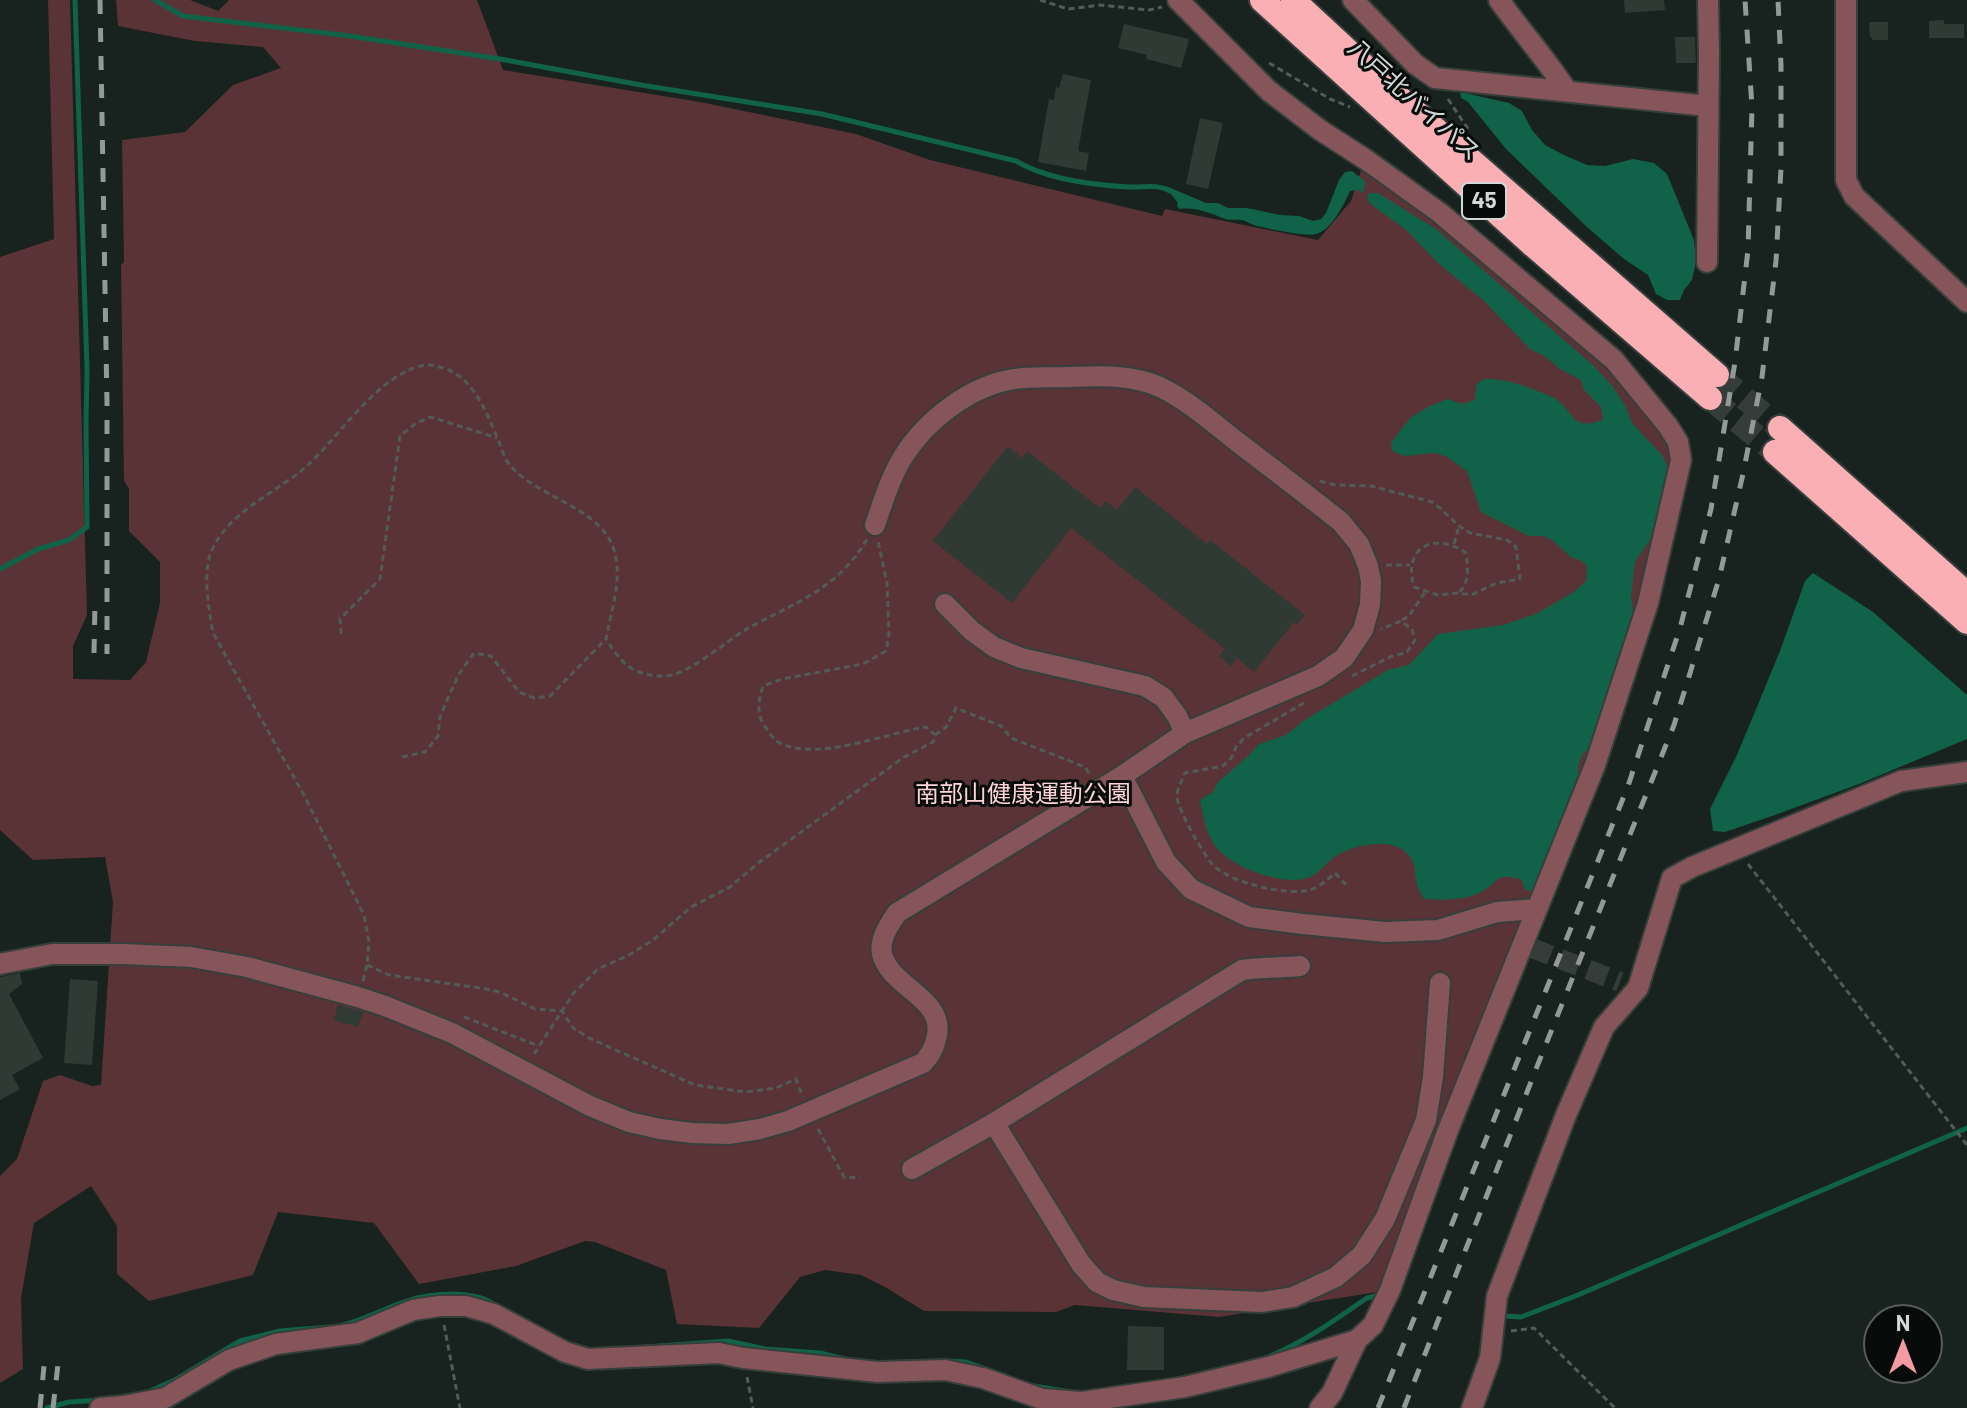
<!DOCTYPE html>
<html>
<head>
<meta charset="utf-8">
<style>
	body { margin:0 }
	#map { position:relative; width:1967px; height:1408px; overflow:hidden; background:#18221e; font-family:Barlow,sans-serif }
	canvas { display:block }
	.north { position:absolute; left:1863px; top:1304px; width:80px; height:80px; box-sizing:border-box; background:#070b09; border:2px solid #585d5b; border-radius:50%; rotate:0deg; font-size:22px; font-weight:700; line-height:32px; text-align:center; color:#d1d8d5 }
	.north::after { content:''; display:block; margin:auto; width:28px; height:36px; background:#f49aa2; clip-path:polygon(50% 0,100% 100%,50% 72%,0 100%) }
</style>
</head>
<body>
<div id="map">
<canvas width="1967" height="1408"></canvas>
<div class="north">N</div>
</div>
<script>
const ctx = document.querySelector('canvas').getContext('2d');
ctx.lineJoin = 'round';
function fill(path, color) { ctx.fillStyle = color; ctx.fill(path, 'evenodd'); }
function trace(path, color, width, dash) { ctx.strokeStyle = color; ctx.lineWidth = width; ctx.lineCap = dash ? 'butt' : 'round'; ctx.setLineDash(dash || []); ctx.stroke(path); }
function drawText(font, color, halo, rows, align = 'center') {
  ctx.font = font + ' Barlow,"Noto Sans JP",sans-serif'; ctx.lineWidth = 6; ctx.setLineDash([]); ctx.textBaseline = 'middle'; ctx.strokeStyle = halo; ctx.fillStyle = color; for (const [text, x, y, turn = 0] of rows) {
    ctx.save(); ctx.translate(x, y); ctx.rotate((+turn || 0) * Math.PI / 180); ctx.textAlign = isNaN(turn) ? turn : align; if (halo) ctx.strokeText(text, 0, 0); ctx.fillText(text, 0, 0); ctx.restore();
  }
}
fill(new Path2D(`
	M48,0h22l17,615 -14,31v33l57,1 16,-18 14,-59v-41l-31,-31v-42l-5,-8 -3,-216 3,-3 -2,-122 63,-8 48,-47 48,-17 -18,-21 -68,-6 -77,-15 -2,-26h74l28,11 11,-11h248l26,70 197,32 156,32 74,26 232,56 3,-7 153,31 33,-39 14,-42 249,201 64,82 -30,161 -258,687 -171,27 -144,-12 -19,7 -132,-1 -39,-24 -24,-12 -36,-5 -25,7 -41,51 -82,-4 -11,-54 -71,-28 -10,-1 -69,25 -97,18 -45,-61 -96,-11 -25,63 -104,26 -32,-27v-48l-26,-40 -57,37 -13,75 2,71 -23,14v-207l17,-17 26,-78 17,-6 32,11 9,-1 12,-183 -8,-45 -72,3 -33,-30v-573l54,-18z`), '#5a3337');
fill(new Path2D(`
	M1460,92l49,11 13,8 10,19 13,15 19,10 23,10 18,1 28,-7 21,4 13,11 27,66 2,21 -4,19 -8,10 -4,10h-13l-11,-6 -8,-19 -24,-16 -36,-31 -82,-79 -38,-47 -7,-4z
	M1352,171l14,11 -3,11 -5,-3 -8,1c-6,13 -18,39 -34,43 -11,3 -51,-6 -63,-9 -1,-1 -10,-5 -11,-5 -7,-1 -12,1 -19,-2 -14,-5 -28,-11 -43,-9l-3,-3 1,-3 -7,-9 -7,-3 2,-5 40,17h12l10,5h19l33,7 19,1 14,5 8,-2 5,-6 13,-33 6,-8z
	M1371,193h7l58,36 157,136 20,22 12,18 7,18 30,32 8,17 -18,65 -17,25 -4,35 2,15 -41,135 -9,6 -5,13v10l-17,50 -28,67 -8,-4 -4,-10c-28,-6 -20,2 -40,13 -16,9 -39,8 -57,7 -2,-4 -4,-7 -6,-11 -5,-16 0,-27 -15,-38 -17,-12 -54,-4 -70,8 -7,5 -15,16 -23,19 -24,11 -80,-10 -95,-31 -9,-13 -12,-31 -15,-46l13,-8 5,-10 30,-26 11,-12 27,-9 17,-14 85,-51 21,-5 29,-31 65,-9 33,-11 38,-22 12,-11 1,-15 -7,-6 -8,-2 -20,-18 -10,-4h-13l-48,-24 -14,-41 -20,-14 -11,-4 -32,3 -12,-5 -1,-8 19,-25 18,-11 19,-8 15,5 13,-4 1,-15 7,-6c20,-1 37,5 55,12 6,3 14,5 18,8 20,15 15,32 47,21l-2,-13 -17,-17 -3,-10 -21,-11 -17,-14 -12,-5 -48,-50 -44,-36 -34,-35 -36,-26 -2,-8z
	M1813,573l60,39 94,83v44l-108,45 -84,31 -50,17 -12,-1 -3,-22 26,-52 23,-55 21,-51 25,-70z`), '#106248');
trace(new Path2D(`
	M155,0l28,16 167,20 150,23 141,26 181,29 194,47c30,18 78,24 112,26 18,1 25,-4 43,4
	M0,569l38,-20 31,-9 18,-13 -1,-103 1,-55 -12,-369
	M1504,1316l17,1 57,-22 389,-167
	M343,1325c21,-5 38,-15 58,-22 23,-9 55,-12 80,-5 5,1 11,5 16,8
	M645,1347l83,-6 37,8 55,4 29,7
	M1270,1356c35,-14 66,-37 97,-58l8,-2
	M947,1361l19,1 40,14
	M1034,1386l30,5
	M150,1391l25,-11 65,-39 40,-10 49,-4
	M47,1408l22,-6 32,-2`), '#106248', 5);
fill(new Path2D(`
	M1624,0h40l1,10 -40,3z
	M1944,20v4h20v14h-35v-17z
	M1869,22h19v18h-16v-3h-2z
	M1124,24l65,15 -8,29 -35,-9 1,-4 -29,-7z
	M1675,37h20l1,26h-20z
	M1063,74l28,6 -13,71 11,2 -3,18 -48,-9 11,-63 5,1 2,-13 3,1z
	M1200,118l23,5 -15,66 -22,-5z
	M1008,446l14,12 5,-7 73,57 6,-7 11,9 18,-23 72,57 3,-4 95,75 -8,10 -3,-3 -40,50 -17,-14 -6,8 -12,-10 6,-7 -154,-121 -59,75 -79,-62z
	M20,973l2,11 -13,10 34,64 -31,17 8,14 -20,11v-123z
	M70,979l28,2 -6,84 -28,-2z
	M338,1005l25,7 -5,15 -24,-7z
	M1128,1326l36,1v43h-37z`), '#2f3a35');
trace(new Path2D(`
	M1532,948l88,34`), '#343d39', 20, [20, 10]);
trace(new Path2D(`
	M1717,375l63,53
	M1710,398l65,54`), '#343d39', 24, [24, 12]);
const minor = new Path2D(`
	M1178,0l91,91 51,39 45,29 75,54 174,147 54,66 10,16 3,18 -33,143 -53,162 -147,365 -58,160 -17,35 -16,15 -25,53 -12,15
	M1353,0l62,64 20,14 273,28
	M1499,0c22,31 47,59 68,91
	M1846,0v180l8,16 113,106
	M1707,262l2,-208 -1,-54
	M945,604l27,27 22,16 27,11 124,28 19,12 13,18 8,17
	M1122,776l44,86 25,27 58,28 54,7 82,8 53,-2 59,-18 39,-3
	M0,964l52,-10h71l68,3 56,10 111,30 27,9 67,27 138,73 39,16 31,7 32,4 36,1 32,-5 28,-8 135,-58c9,-10 11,-15 14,-28 7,-37 -47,-48 -55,-81 -3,-15 7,-29 15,-41l225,-137 63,-43 133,-57 26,-18 19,-28 7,-25 1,-24 -3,-15 -9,-22 -18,-22c-35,-28 -71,-55 -106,-82 -24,-19 -48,-40 -75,-53 -29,-13 -60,-11 -90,-10 -18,1 -37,-1 -55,2 -44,6 -89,41 -112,78 -13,21 -20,45 -28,68
	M994,1123l87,141 16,18 16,8 31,7 118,5 31,-5 43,-20 26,-22 23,-36 41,-99 7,-43 7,-94
	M912,1169l82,-46 248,-153c19,-3 38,-2 58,-4
	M100,1408l23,-2 42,-8 64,-38 47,-16 82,-11 55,-23 27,-4h26l28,8 71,38 23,7 131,-6 24,5 135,14 67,-2 38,8 59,21 40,3 103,-15 83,-20 89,-27
	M1472,1408l18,-50 7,-62 69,-181 38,-88 34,-39 34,-110 20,-11 209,-86 66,-9`);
const highway = new Path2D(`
	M1262,0l272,246 176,152
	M1293,0l94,87 330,288
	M1780,428l187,166
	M1775,452l192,170`);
trace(minor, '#363f3b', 24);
trace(highway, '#363f3b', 28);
trace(new Path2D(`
	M1040,0l28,9 32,-4 49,5 13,-3
	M1269,63l61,36 20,8
	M1448,99l20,30
	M1320,481l16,4 35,1 61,16 9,7 18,17 11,7 37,7 9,7 4,32 -23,4 -26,12 -13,-2 -20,2 -24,-8c-12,-40 21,-56 52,-34 2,15 4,30 -8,40
	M1454,544l5,-18
	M1386,565h24
	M1402,620l7,-4 16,-24
	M341,634l-1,-15 40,-40 20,-143 16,-13 15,-6 66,21
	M1352,676l38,-19 17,-5 8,-12 -3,-11 -11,-8 -20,8
	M1304,703l-60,35 -8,9 -4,10 -9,9 -38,7c-3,8 -8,15 -8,24 1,13 28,61 38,70 18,16 71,29 95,23 10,-3 17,-10 25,-17l14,15
	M935,735l11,-8 10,-19 45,18 10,12 74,29 6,9
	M402,757l23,-5 13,-16 2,-19 11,-26 8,-17 15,-21 17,3 28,36 15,6 16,-2 56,-57
	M1748,864l219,281
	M367,965l22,10 91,13 20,4 35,17 27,2 11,17 18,11 104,46 51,7 30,-4 20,-9 7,18
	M363,981l4,-16 2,-23 -5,-27 -59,-118 -92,-164c-4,-22 -10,-57 -3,-78 15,-42 66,-62 97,-89 33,-30 72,-93 118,-101 5,-1 12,2 18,3 30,8 45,47 56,74 3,7 5,16 10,22 29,35 91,42 105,86 9,28 -3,61 -8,89 16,25 27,37 59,37 21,0 61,-34 80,-46 28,-16 61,-29 86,-49 15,-12 27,-26 36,-42
	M464,1017l75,29
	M534,1054l39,-60 25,-25 31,-14 24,-15 38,-33 39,-20 27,-23 147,-107 29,-15 2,-7 -9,-8c-41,6 -111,36 -148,15 -5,-3 -8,-9 -12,-14 -10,-13 -8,-27 -3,-42l19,-7 81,-15 23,-13 3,-17 -2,-51 -9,-42
	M818,1129l26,48 16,1
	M444,1325l16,83
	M1511,1331l23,-3 81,80
	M747,1377l6,31`), '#525b58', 3, [6, 4]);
trace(minor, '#865559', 20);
trace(highway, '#faafb5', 24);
trace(new Path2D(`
	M100,0l7,404v250
	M94,653l1,-52
	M40,1408l4,-42
	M53,1408l5,-44
	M1378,1408l250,-622 52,-158 31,-119 24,-147 13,-112 4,-143 -7,-107
	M1404,1408l132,-339 138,-344 45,-146 24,-105 19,-97 14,-116 5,-93v-103l-3,-65`), '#929a97', 5, [14, 14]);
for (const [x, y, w] of [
	[1484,201,44]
]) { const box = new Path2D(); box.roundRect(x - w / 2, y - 18, w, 36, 6); ctx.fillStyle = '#070b09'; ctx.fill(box); trace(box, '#d1d8d5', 2); }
drawText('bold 22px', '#d1d8d5', null, [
	["45",1484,201]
]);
drawText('24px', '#d1d8d5', '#070b09', [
	["八戸北バイパス",1414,100,42]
]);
drawText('24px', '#fed4d7', '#070b09', [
	["南部山健康運動公園",1023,794]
]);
</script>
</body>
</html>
